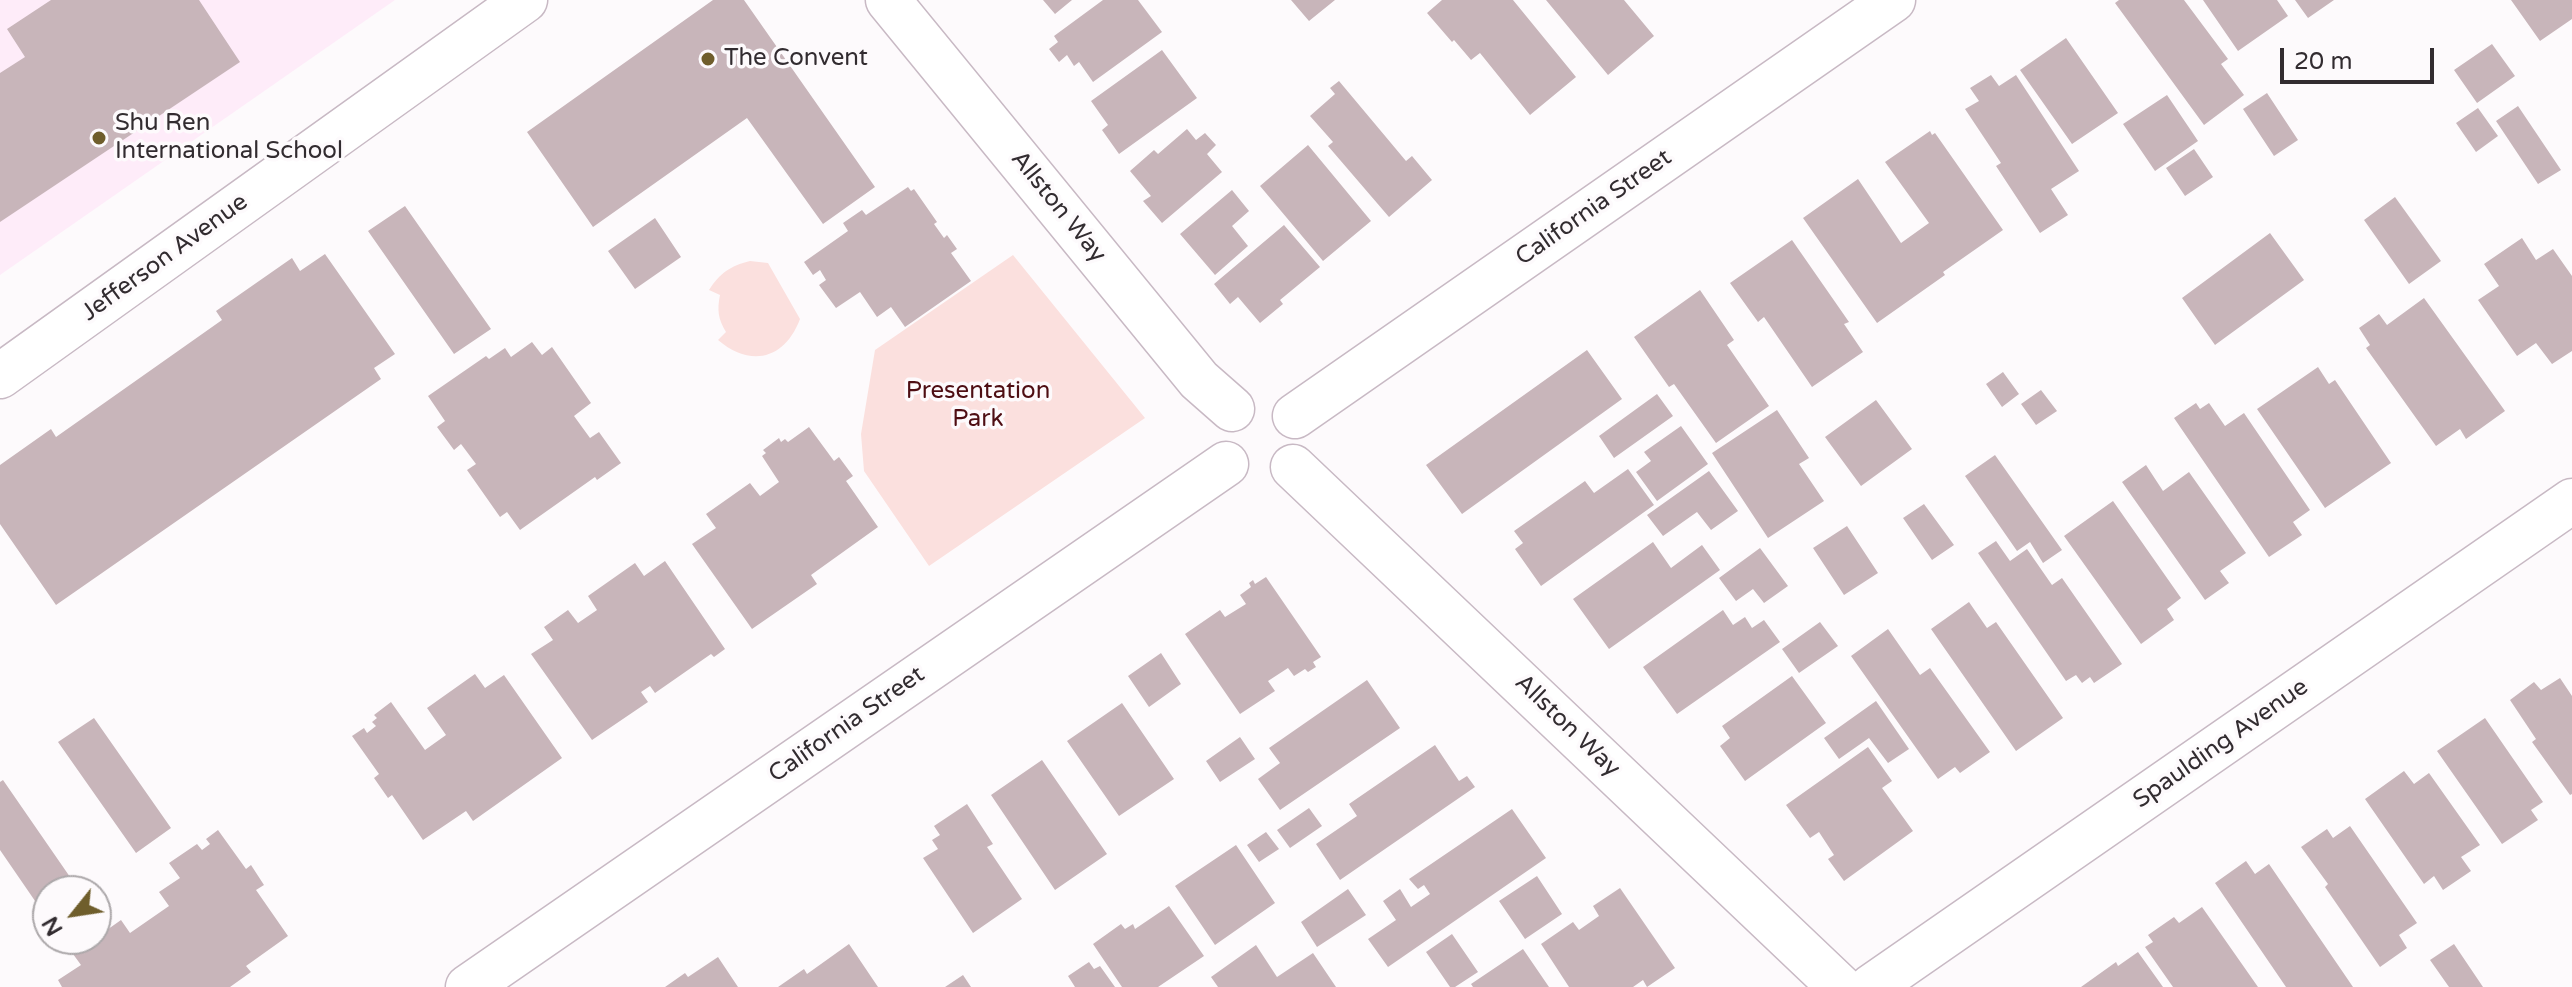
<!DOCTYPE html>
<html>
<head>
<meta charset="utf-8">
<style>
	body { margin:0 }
	#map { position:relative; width:2572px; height:987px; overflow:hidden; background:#fdfafc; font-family:"Varela Round",sans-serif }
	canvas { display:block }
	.north { position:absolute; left:32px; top:875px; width:80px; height:80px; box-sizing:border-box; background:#fdfafc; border:2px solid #aca8aa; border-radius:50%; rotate:240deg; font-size:22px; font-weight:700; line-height:32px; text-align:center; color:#322c30 }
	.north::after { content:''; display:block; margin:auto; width:28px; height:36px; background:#6f5e2c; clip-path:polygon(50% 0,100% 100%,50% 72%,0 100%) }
	.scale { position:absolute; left:2280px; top:48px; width:154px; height:36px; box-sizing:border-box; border:4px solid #322c30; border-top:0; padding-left:10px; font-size:24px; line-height:28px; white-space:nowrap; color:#322c30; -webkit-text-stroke:6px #fdfafc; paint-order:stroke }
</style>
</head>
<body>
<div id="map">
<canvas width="2572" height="987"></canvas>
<div class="north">N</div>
<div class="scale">20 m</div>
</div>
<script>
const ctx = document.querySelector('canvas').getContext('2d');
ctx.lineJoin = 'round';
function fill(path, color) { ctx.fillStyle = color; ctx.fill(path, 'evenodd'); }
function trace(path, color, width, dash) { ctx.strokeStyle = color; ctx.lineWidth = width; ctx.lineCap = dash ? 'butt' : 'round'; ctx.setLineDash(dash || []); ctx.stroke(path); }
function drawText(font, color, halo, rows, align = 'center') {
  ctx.font = font + ' "Varela Round",sans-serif'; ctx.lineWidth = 7; ctx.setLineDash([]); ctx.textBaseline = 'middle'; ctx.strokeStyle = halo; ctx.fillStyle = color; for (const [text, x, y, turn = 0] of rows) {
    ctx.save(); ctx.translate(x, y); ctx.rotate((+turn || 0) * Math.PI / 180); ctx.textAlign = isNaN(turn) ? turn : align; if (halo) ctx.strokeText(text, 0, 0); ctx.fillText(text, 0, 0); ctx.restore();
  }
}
fill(new Path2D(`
	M0,0h395l-395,275z`), '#feecf9');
fill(new Path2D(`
	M1013,255l132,163 -216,148 -65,-95 -3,-37 14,-84z
	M750,261l18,2 32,56c-15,40 -49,49 -82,21l8,-8c-8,-13 -9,-22 -6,-37l-11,-5c11,-17 21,-24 41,-29z`), '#fbe0de');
fill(new Path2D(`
	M51,0h148l41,62 -240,160v-149l25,-16 -18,-28z
	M713,0h31l131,187 -52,37 -76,-106 -154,109 -66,-95z
	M1043,0h29l-17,14z
	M1103,0h35l24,32 -69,50 -14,-20 -5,4 -7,-11 -8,7 -10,-13 9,-7 -4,-6z
	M1291,0h44l-26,21z
	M1442,0h71l63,77 -46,38 -50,-62 -9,7 -17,-20 -2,2 -25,-29z
	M1546,0h78l30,36 -46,39z
	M2119,0h65l44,59 -7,5 23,31 -40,30 -89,-122z
	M2203,0h74l11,16 -50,35z
	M2295,0h39l-26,18z
	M2511,0h61v19l-32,22z
	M2066,38l52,75 -46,31 -52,-74z
	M2492,44l23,32 -38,27 -23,-33z
	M1162,50l35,48 -78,56 -17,-24 6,-5 -17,-24z
	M1991,75l8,11 17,-11 63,96 -28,18 17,26 -28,18 -44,-67 5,-3 -36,-54 14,-8 -9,-13z
	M1339,81l67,80 6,-5 20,24 -43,37 -61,-71 5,-4 -23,-26 25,-22 -5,-6z
	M2267,93l31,47 -24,16 -31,-47z
	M2167,95l31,46 -43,30 -32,-47z
	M2518,106l43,64 -23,14 -42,-63z
	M2478,108l20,28 -22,16 -20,-29z
	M1187,129l9,11 9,-7 11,12 -9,9 15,18 -60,51 -19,-22 8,-5 -21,-25 24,-21 4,4z
	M1930,131l2,4 3,-2 68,97 -60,42 2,3 -68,48 -74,-105 55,-39 43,64 28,-20 -44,-61z
	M1308,145l63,76 -48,40 -63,-75z
	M2194,149l19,28 -28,19 -19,-28z
	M908,187l3,4 3,-2 23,33 -3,2 10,14 3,-3 10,14 -6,4 20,28 -66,46 -14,-20 -14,10 -17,-25 -24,16 -17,-23 7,-5 -6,-10 -7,5 -9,-13 44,-31 -5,-8 19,-13 4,5z
	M1232,190l17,21 -17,15 16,20 -33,29 -35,-41z
	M2395,197l46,64 -32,23 -45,-64z
	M405,206l86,123 -37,25 -86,-123z
	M655,218l26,39 -46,32 -27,-38z
	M1284,225l36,42 -40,33 3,4 -23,19 -22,-26 -8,7 -16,-20z
	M2270,233l34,47 -89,65 -33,-47z
	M2522,238l14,22 17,-11 19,27v75l-20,13 -16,-21 -19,13 -39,-56 21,-14 -15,-22z
	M1792,240l57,82 -5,2 19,28 -51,35 -48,-70 -6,5 -28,-39z
	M325,254l70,100 -21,14 7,11 -325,226 -56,-81v-59l51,-36 5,8 166,-117 -6,-9 76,-53 8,13z
	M1700,290l34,50 -7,5 42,61 -53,37 -42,-59 -5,3 -35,-50z
	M2424,298l81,113 -39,28 -6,-10 -24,17 -70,-98 4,-3 -11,-17 20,-14 8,11z
	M532,342l10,13 10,-8 39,56 -17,13 16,22 9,-6 22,31 -24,17 -2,-3 -75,53 -13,-18 -7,5 -33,-47 9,-6 -15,-20 -7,6 -17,-23 8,-6 -17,-25 58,-40 3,3 16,-11 6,9z
	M1587,350l35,49 -160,115 -36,-49z
	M2318,367l11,17 6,-4 56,83 -66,45 -68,-99z
	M2003,372l16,22 -17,13 -16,-23z
	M2041,390l16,21 -21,14 -15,-21z
	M1657,394l16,22 -59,42 -15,-22z
	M1876,400l36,49 -51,37 -36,-49z
	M2196,403l4,6 9,-6 16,23 19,-13 66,97 -17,12 9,13 -33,22 -95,-139z
	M1777,410l32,48 -10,6 25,37 -56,37 -56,-85z
	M1681,426l27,38 -51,37 -21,-29 15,-11 -7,-9z
	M809,427l25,34 5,-4 14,19 -7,5 32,46 -67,48 6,9 -65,45 -60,-85 24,-16 -10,-14 44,-31 10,13 19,-14 -17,-26 4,-3 -3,-3 16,-12 2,4 4,-3 3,3z
	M1995,455l67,95 -19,13 -13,-21 -13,9 -52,-75z
	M2146,465l17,26 26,-19 57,81 -26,18 9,12 -24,17 -83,-118z
	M1628,469l26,36 -113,81 -26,-37 8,-6 -9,-12 71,-50 9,12z
	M1709,471l29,40 -27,19 -14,-18 -34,24 -16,-21z
	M2113,501l68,97 -14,11 7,11 -33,24 -77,-108z
	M1924,504l30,41 -22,15 -29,-42z
	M1847,526l31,47 -34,22 -31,-47z
	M1996,541l14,20 17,-12 25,36 10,-7 60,86 -28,19 -4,-6 -8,6 -6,-8 -10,6 -88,-128z
	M1653,542l18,26 31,-23 18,25 -111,79 -36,-50z
	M1760,548l28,38 -24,17 -11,-14 -17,12 -17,-23z
	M665,561l60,88 -11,8 -3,-3 -56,39 -5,-7 -9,6 7,10 -56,38 -61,-86 22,-14 -9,-13 24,-17 10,13 19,-13 -9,-14 47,-33 9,13z
	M1266,577l55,80 -8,5 3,5 -8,5 -3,-3 -11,7 -6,-8 -20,13 7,10 -35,23 -55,-80 35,-24 5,7 21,-13 -6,-9 11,-8 -2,-4 4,-3 2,4z
	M1969,602l18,26 9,-6 67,96 -47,33 -85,-122z
	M1723,610l10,15 12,-8 7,11 12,-8 16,22 -103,72 -34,-47z
	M1820,622l18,24 -39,27 -17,-24z
	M1888,629l32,46 10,-7 60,84 -30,21 -5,-6 -17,12 -87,-123z
	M1161,653l20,31 -32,23 -21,-31z
	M475,674l10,14 19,-13 58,83 -89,63 -7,-10 -43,29 -31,-45 -4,3 -14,-20 5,-4 -27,-38 12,-8 3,5 9,-7 -4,-4 5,-4 -3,-3 17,-13 34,48 21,-15 -19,-27z
	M1792,676l34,47 -81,58 -25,-35 10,-8 -8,-12z
	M2560,678l12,18v98l-2,1 -38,-53 4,-3 -26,-39 24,-18 7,8z
	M1367,680l33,48 -120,82 -22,-31 22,-16 -11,-15z
	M1876,701l33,48 -21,14 -19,-25 -30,21 -15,-21z
	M1122,703l52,76 -55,37 -52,-75z
	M94,718l77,110 -35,25 -78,-111z
	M2485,718l58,84 -12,8 7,10 -36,24 -65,-93z
	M1240,737l15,22 -35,23 -14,-21z
	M1435,745l24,36 8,-5 8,11 -135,93 -24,-36 41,-28 -8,-12z
	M1868,747l24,34 -10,7 31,43 -69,50 -16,-22 6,-4 -15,-23 -9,6 -24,-33z
	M1042,760l65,94 -52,36 -64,-95z
	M2404,771l10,13 15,-11 51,72 -19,12 10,14 -28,19 -9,-14 -10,8 -59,-85z
	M3,780l76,110 -31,1v20l-4,3 -44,-64v-68z
	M967,804l26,40 -6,3 35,52 -49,34 -50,-75 15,-9 -6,-9 8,-5 -6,-9z
	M1309,808l13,18 -32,22 -13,-18z
	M1512,809l34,49 -158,109 -20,-28 28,-19 -13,-19 17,-12 11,18 19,-13 -6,-9 -6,4 -9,-10z
	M2350,826l67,97 -18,12 8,13 -27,19 -55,-80 3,-3 -27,-37 26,-18 6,9z
	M218,830l28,39 5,-4 13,20 -8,5 32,46 -42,30 5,6 -21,15h-168l-4,-7 23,-15 -8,-11 48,-34 9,13 39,-27 -10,-14 21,-14 -11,-15 28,-19 5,6 8,-6 -4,-5z
	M1266,832l13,17 -20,13 -12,-17z
	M1236,845l39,58 -60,42 -40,-59z
	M2246,861l9,13 14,-10 84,123h-67l-71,-104z
	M1537,876l25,38 -37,25 -26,-38z
	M1620,888l55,80 -28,19 -4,-7 -10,7h-64l-28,-43 32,-22 6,8 20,-14 -6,-10z
	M1348,889l18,26 -49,32 -16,-25z
	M1169,906l35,50 -46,31h-36l-29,-43 28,-20 4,5 8,-5 2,5z
	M2202,907l56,80h-85l-28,-40 8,-5 -5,-7 26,-18 5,6z
	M1452,934l26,38 -23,15h-5l-24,-35z
	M849,944l29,43h-100l26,-18 3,5z
	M2454,944l29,43h-34l-19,-27z
	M1256,945l21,32 36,-24 23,34h-118l-7,-10z
	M1523,949l26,38h-76l-2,-3z
	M2138,952l25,35h-82l35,-25 2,4z
	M718,957l20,30h-73l20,-14 3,4z
	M1089,962l5,7 6,-3 15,21h-40l-7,-11z
	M963,975l8,12h-26z`), '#c8b5ba');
const minor = new Path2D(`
	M888,0l311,380 33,29
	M0,376l525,-376
	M1295,416l598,-416
	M1293,467l547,520
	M468,987l758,-523
	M1871,987l701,-486`);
trace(minor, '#c8b9c4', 47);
trace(minor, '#fff', 44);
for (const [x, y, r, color] of [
	[708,59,8,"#6f5e2c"],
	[99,138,8,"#6f5e2c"]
]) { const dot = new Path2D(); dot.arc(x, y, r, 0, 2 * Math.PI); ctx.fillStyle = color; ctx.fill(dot); trace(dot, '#fdfafc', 3); }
drawText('24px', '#322c30', '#fdfafc', [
	["The Convent",724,59],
	["Shu Ren",115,124],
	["International School",115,152]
], 'left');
drawText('24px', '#322c30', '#fdfafc', [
	["Allston Way",1058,207,51],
	["California Street",1594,208,-35],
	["Jefferson Avenue",165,258,-36],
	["California Street",847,725,-35],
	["Allston Way",1567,726,44],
	["Spaulding Avenue",2221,744,-35]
]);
drawText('24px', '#4e0e13', '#fdfafc', [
	["Presentation",978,392],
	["Park",978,420]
]);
</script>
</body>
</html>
